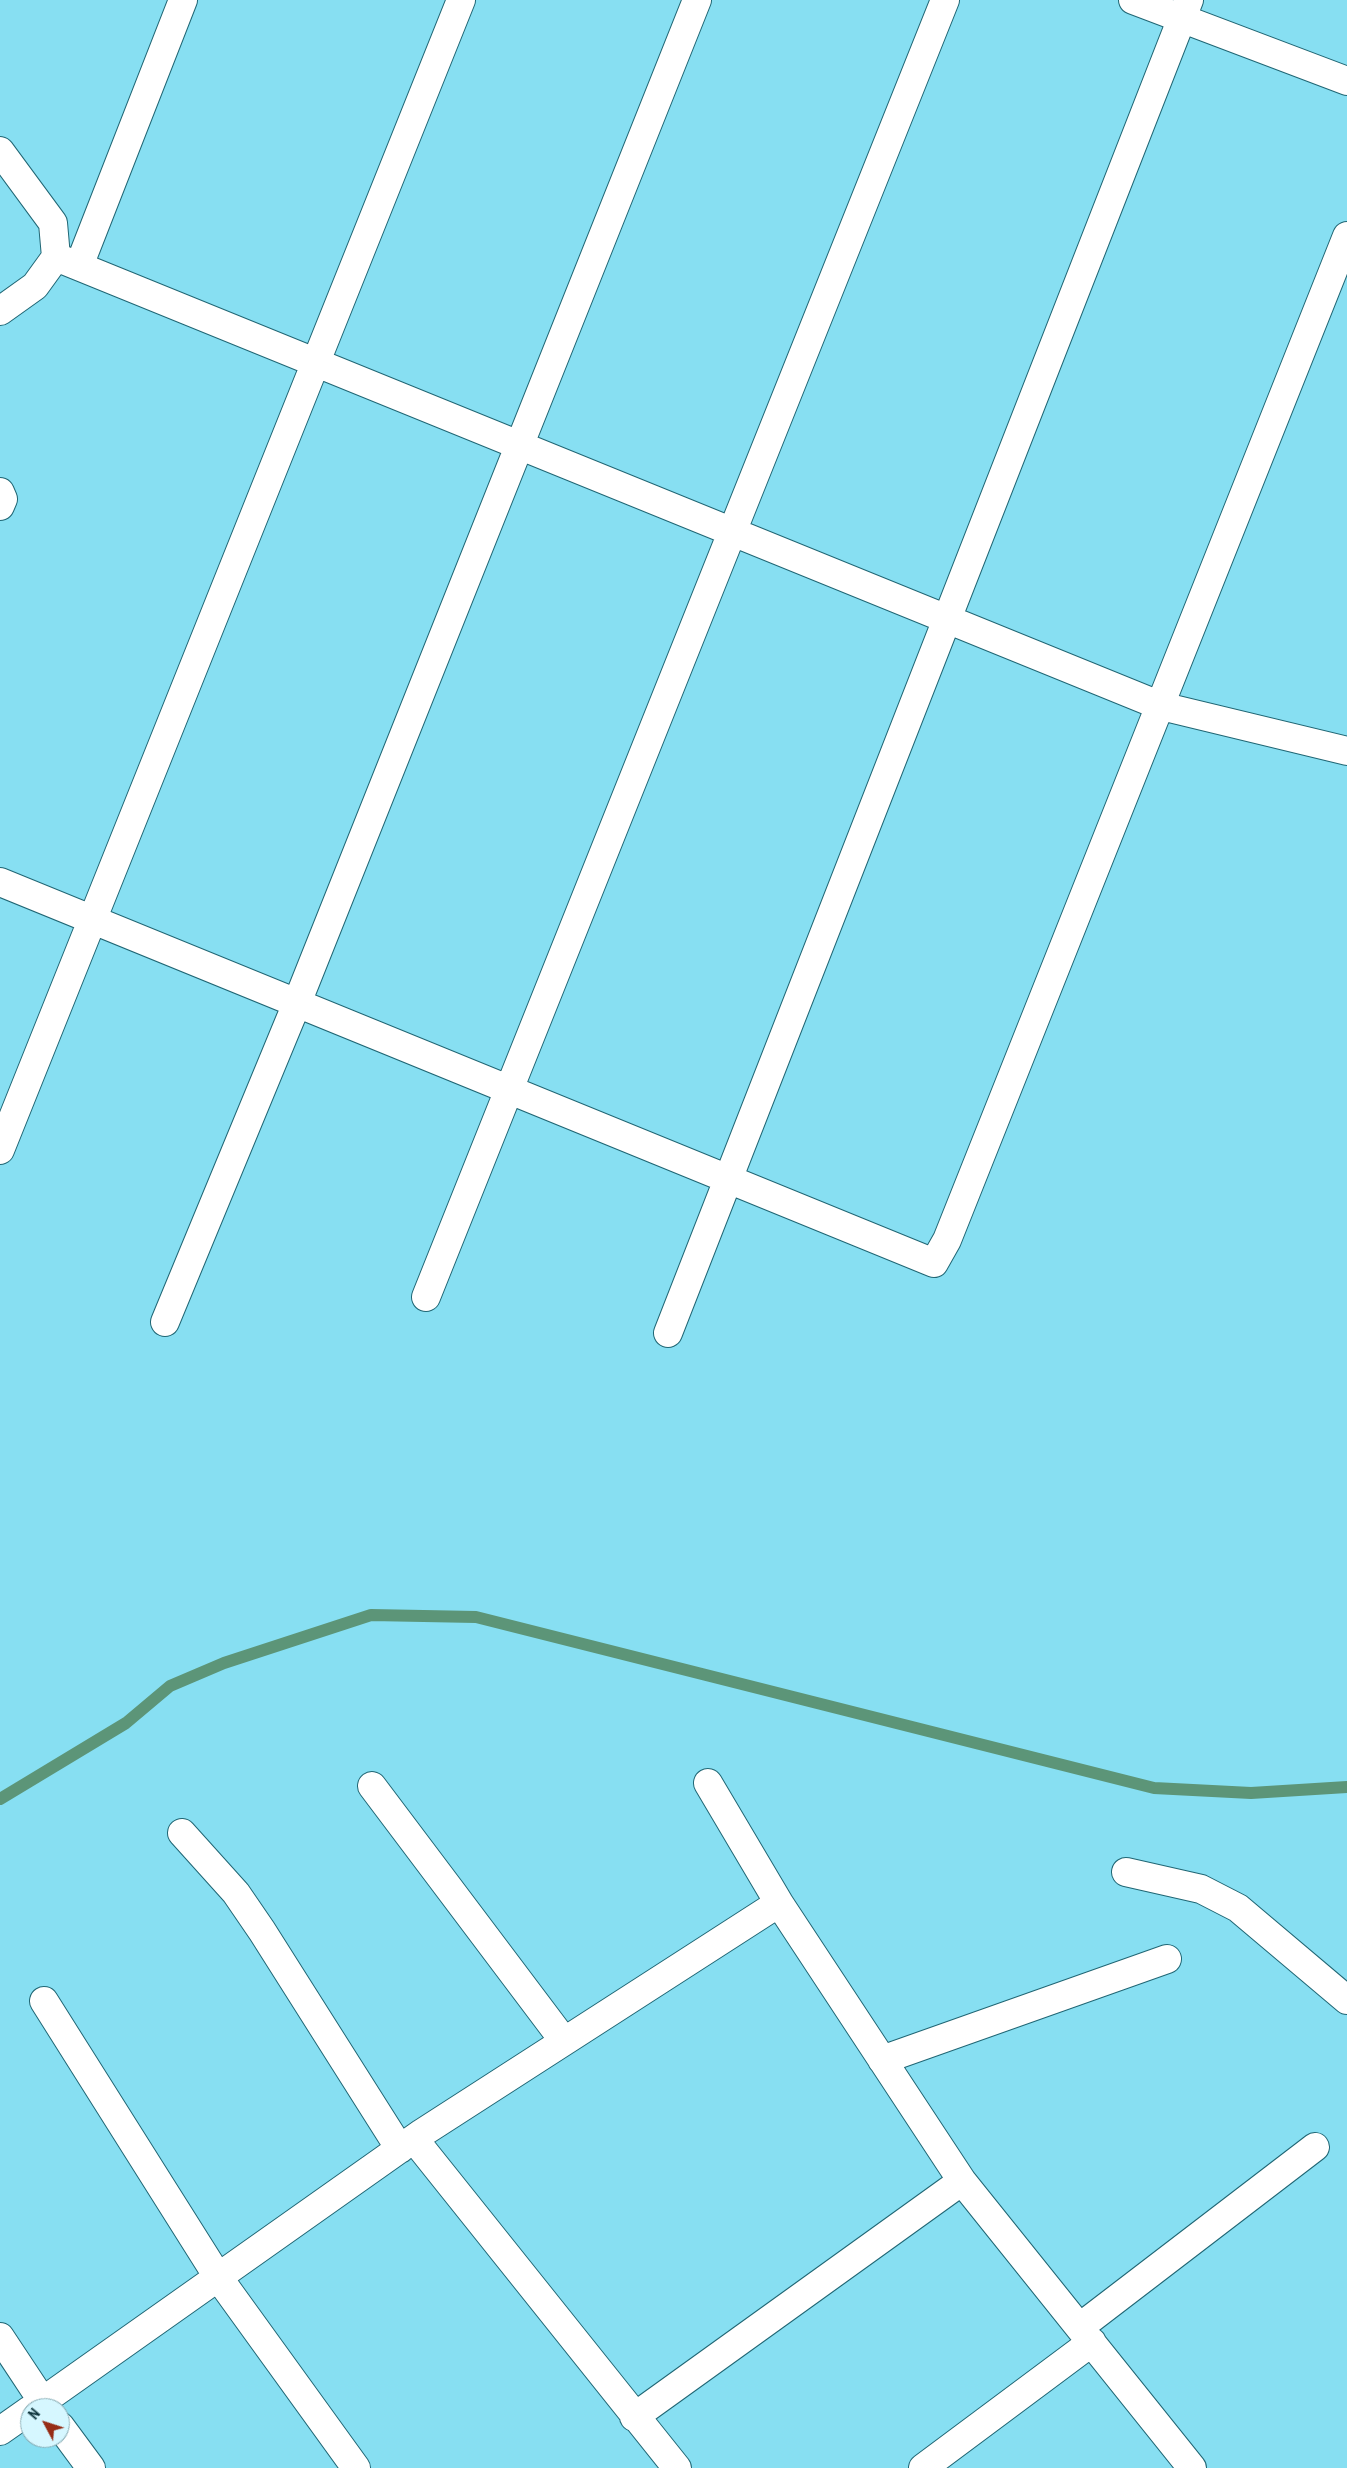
<!DOCTYPE html>
<html>
<head>
<meta charset="utf-8">
<style>
	body { margin:0 }
	#map { position:relative; width:1347px; height:2468px; overflow:hidden; background:#87dff2; font-family:"Roboto Condensed",sans-serif }
	canvas { display:block }
	.north { position:absolute; left:20px; top:2398px; width:50px; height:50px; box-sizing:border-box; background:#d6f7ff; border:1px solid #86a9b1; border-radius:50%; rotate:310deg; font-size:14px; font-weight:700; line-height:20px; text-align:center; color:#0f353d }
	.north::after { content:''; display:block; margin:auto; width:18px; height:22px; background:#962d16; clip-path:polygon(50% 0,100% 100%,50% 72%,0 100%) }
</style>
</head>
<body>
<div id="map">
<canvas width="1347" height="2468"></canvas>
<div class="north">N</div>
</div>
<script>
const ctx = document.querySelector('canvas').getContext('2d');
ctx.lineJoin = 'round';
function trace(path, color, width, dash) { ctx.strokeStyle = color; ctx.lineWidth = width; ctx.lineCap = dash ? 'butt' : 'round'; ctx.setLineDash(dash || []); ctx.stroke(path); }
trace(new Path2D(`
	M0,1799l126,-76 44,-37 54,-23 147,-48 105,2 678,171 97,5 96,-6`), '#5c9578', 12);
const minor = new Path2D(`
	M1133,0l214,81
	M0,151l53,72 3,34 -21,29 -35,25
	M56,257l1105,449 186,45
	M79,266l104,-266
	M0,492l3,7 -3,7
	M0,882l934,381 13,-23 400,-1004
	M0,1150l461,-1150
	M426,1297l519,-1297
	M165,1322l132,-319 400,-1003
	M668,1333l521,-1333
	M708,1783l71,120 183,278 230,287
	M372,1786l192,255
	M182,1833l54,60 26,38 138,218
	M1126,1872l75,17 37,19 109,92
	M44,2001l174,276 138,191
	M882,2060l285,-101
	M414,2139l263,329
	M1080,2327l235,-180
	M0,2337l47,71
	M33,2408l389,-275 357,-230
	M634,2417l328,-236
	M60,2426l31,42
	M0,2431l30,-21
	M923,2468l169,-126`);
trace(minor, '#206674', 30);
trace(minor, '#fff', 28);
</script>
</body>
</html>
